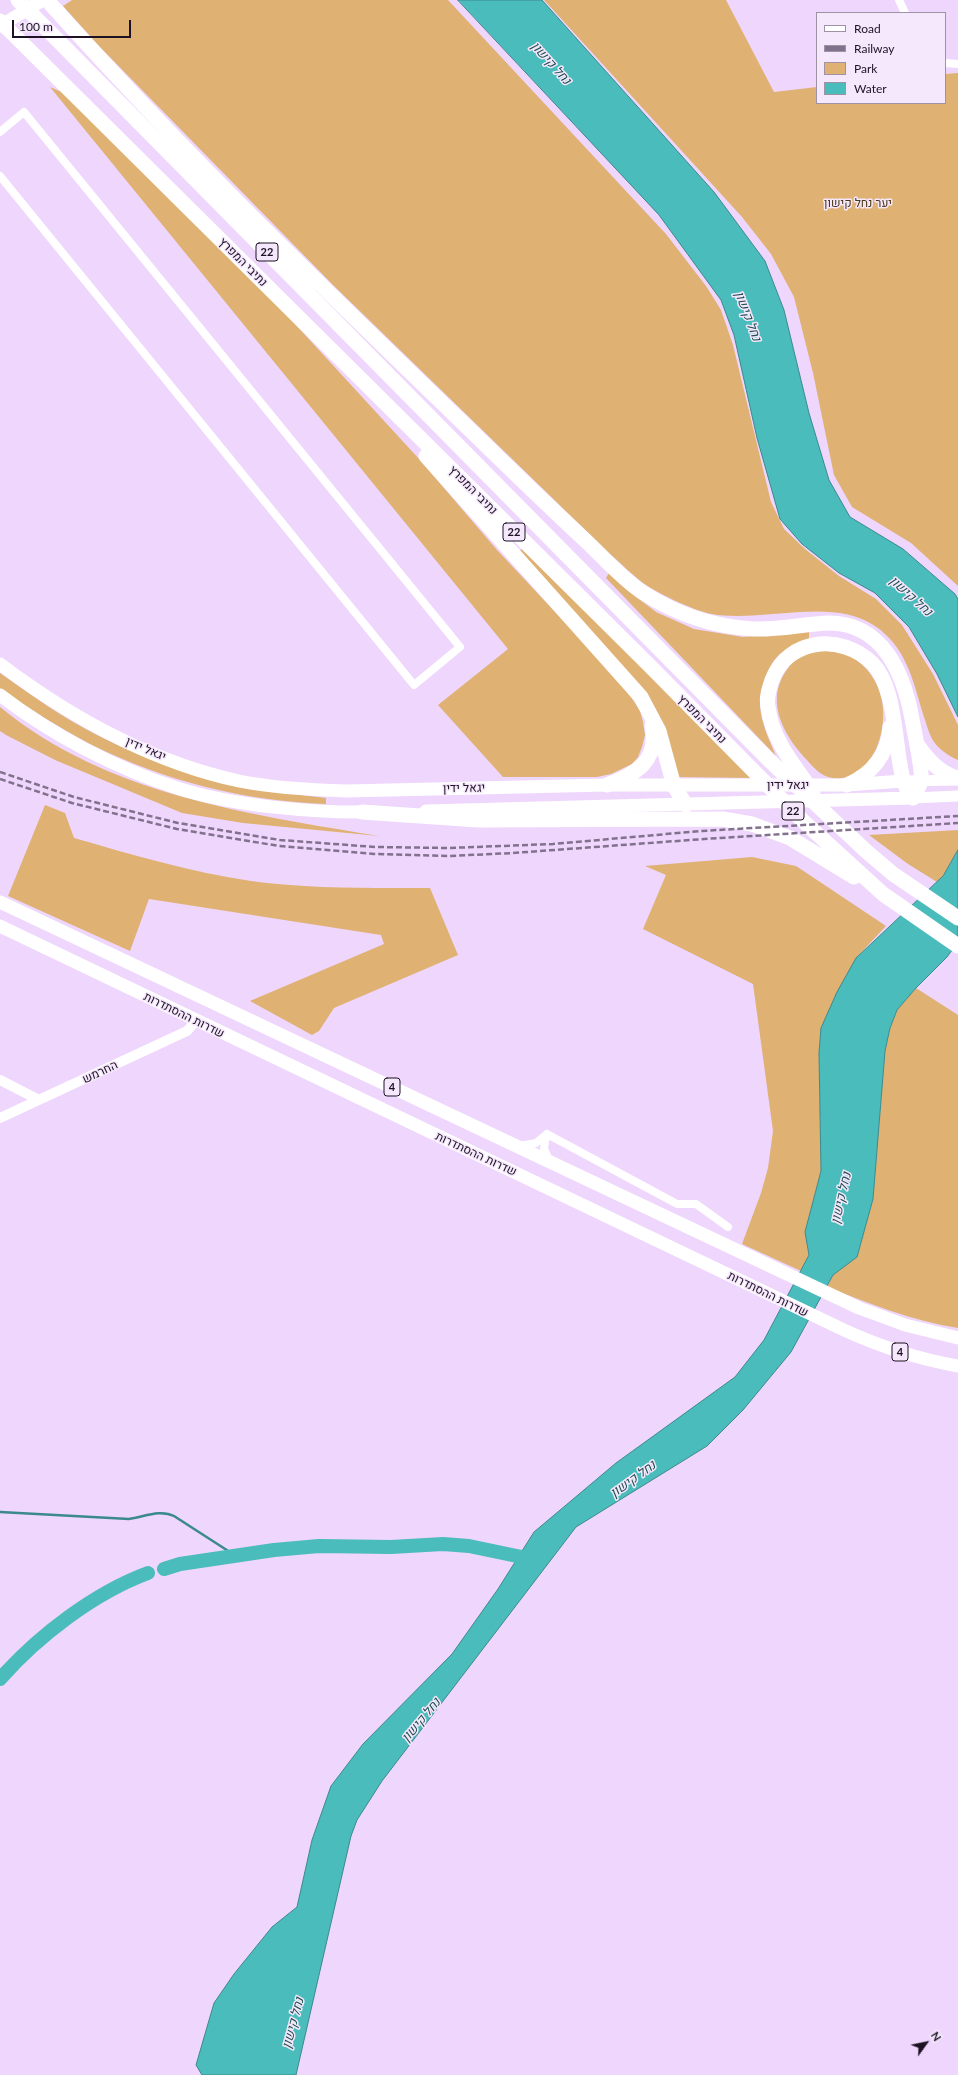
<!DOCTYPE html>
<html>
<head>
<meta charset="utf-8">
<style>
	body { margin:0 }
	#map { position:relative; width:958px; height:2075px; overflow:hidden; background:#efd6fc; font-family:Lato,sans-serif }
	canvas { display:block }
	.legend { position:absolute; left:816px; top:12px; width:130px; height:92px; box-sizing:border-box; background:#f5e8fc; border:1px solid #9f92a5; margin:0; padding:5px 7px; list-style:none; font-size:12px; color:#1d1223 }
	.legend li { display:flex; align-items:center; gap:8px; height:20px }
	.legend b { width:20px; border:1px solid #9f92a5 }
	.north { position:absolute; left:906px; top:2023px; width:40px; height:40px; -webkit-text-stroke:3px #f5e8fc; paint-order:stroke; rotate:57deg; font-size:11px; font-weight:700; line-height:16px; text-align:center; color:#1d1223 }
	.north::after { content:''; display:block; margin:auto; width:14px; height:18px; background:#1d1223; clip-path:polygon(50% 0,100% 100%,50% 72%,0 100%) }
	.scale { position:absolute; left:12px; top:20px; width:119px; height:18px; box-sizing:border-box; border:2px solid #1d1223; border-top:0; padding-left:5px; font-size:12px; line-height:14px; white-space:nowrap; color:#1d1223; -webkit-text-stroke:3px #f5e8fc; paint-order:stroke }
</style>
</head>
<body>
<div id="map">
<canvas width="958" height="2075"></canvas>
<ul class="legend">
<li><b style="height:5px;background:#fff"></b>Road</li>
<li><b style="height:5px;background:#82718c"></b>Railway</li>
<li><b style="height:11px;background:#dfb173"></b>Park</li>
<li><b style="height:11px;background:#4abcbb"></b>Water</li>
</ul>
<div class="north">N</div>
<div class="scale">100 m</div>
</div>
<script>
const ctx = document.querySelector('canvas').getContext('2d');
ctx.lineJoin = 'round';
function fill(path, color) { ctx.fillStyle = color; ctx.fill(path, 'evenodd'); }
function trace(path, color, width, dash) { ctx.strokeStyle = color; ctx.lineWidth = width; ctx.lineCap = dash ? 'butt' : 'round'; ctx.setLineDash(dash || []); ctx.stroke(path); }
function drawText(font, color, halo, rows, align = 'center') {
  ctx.font = font + ' Lato,Heebo,sans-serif'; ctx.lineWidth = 3; ctx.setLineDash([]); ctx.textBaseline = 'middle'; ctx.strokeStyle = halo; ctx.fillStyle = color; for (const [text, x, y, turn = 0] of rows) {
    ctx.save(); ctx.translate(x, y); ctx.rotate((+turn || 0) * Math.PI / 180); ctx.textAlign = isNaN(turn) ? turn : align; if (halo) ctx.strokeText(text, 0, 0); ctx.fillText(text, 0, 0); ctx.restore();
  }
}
fill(new Path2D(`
	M72,0h376l218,234 40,52 15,24 12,35 38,157 13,27 21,20 34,27 37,23 26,26 31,49 25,51v35c-9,-4 -18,-10 -24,-18 -5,-7 -8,-20 -11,-28 -10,-34 -17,-67 -48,-88 -43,-30 -113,-3 -163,-12 -15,-2 -53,-20 -66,-29 -13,-9 -25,-22 -37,-32l-276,-268 -235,-240 -35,-39z
	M544,0h182l48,92 43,-5v16h128v-29l13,-1v513l-47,-43 -59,-36 -18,-32 -21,-102 -19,-76 -23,-43 -29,-37z
	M50,87l14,6 220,219 136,148 77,90 108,115 26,32 9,14 3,11 2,13 -3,12 -4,10 -6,7 -21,10 -14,3h-94l-65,-72 70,-56z
	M523,547l229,231 -75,-1 -10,-37 -147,-189z
	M609,573l18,17 29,22 38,17 49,8 66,-5v7c-10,5 -24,9 -32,18 -5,5 -8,13 -11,19 -13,31 -2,51 10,80l-170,-178z
	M816,649c11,2 23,3 33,6 3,1 7,4 10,7 24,19 30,53 19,82 -7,20 -28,40 -50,33 -10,-3 -18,-14 -25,-21 -20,-23 -36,-53 -19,-82 4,-6 9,-14 15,-18 5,-3 12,-5 17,-7z
	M0,673c31,22 63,45 97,62 70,36 150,55 229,63v6c-82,-3 -162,-23 -236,-60 -31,-16 -61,-36 -90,-55z
	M0,707c107,88 248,107 379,129l-136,-13 -61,-10 -127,-53 -49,-25 -6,-4z
	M45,805l20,8 9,25c59,17 117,34 177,43 59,8 120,7 179,7l28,67 -124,53 -15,23 -7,4 -62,-34 134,-57 -3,-9 -232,-36 -19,52 -122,-55z
	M958,830v20l-15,26 -6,6 -29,-18 -39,-29z
	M752,857l44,9 90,60 -30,32 -35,70 -2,25 2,118 -16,61 4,23 -8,16 -59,-27 19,-51 7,-25 5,-37 -20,-147 -110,-55 23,-54 -21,-9z
	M916,988l42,27v313c-45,-7 -88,-24 -131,-41l6,-12 24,-18 16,-58 12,-148 5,-23 7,-18z`), '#dfb173');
const water = new Path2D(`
	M458,0h84l172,192 51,69 19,49 25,103 20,67 21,37 53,32 52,45 3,5v118l-21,-43 -28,-47 -34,-34 -36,-20 -37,-29 -22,-25 -23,-81 -23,-103 -13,-35 -62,-85z
	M958,850v92l-11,15 -31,31 -19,22 -7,18 -5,23 -12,148 -16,58 -24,18 -42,77 -48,58 -36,36 -131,81 -194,254 -25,39 -6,16 -55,239h-94l-6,-10 18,-62 20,-29 38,-47 25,-20 15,-67 19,-54 32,-42 89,-90 46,-65 36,-57 82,-69 119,-86 29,-37 45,-85 -4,-23 16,-61 -2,-118 2,-25 16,-36 19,-34 87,-82z`);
fill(water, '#4abcbb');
trace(water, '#3c898d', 1);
trace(new Path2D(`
	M0,1512l129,7c15,-2 31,-10 45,-3l62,40`), '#3c898d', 2.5);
trace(new Path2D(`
	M164,1569l16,-5 94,-14 45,-4 72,1 52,-3 26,2 67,14
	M0,1679c38,-43 94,-86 148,-106`), '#4abcbb', 14);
trace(new Path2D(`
	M899,0l6,13
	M945,63l13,1
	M0,132l24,-20 436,535 -46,38 -414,-509
	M547,1134l130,70h19l32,23
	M546,1135l-2,14 6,13
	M519,1146l17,-3 11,-9`), '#fff', 8);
trace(new Path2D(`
	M0,1080l39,20
	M0,1118l187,-87 9,-10`), '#fff', 10);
trace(new Path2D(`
	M903,781l54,-1
	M913,798l45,-2`), '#fff', 11);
trace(new Path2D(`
	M0,26l43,-26`), '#fff', 13);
trace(new Path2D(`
	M0,664c70,53 152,98 239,117 35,7 72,9 108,10l260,-6h240l56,-4
	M0,695c52,40 115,73 177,93 56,18 137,25 196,24
	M426,811l487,-13
	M0,902l859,406 46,17 53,13
	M0,926l844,404c37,17 74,29 114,36`), '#fff', 13);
trace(new Path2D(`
	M18,0l751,760 97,91 27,23 65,44
	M47,0c132,148 274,286 416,423 41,40 81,79 123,118 18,17 35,37 56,51 34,22 71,35 112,37 25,1 50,-5 75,-6 54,0 75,51 83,96 2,12 11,51 9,62 -1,5 -6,12 -8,17
	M0,21l649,644 154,156 80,73 75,52
	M426,456l215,241 18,34 15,55 12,19
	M917,744c10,15 23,30 41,34
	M607,785c29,-11 52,-24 45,-59
	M847,785c25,-11 41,-31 43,-58
	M813,792c-19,-27 -41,-52 -45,-85 -2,-9 1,-18 4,-27 16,-42 69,-47 100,-17 25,25 22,83 31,116 1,7 6,13 10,19
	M362,812l116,8 245,-1 29,5 38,14 64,39`), '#fff', 15);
trace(new Path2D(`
	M0,772l74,25 104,26 102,17 95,7 74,1 104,-4 148,-13 257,-15
	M0,779l72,24 105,26 102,17 95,8 75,2 64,-3 191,-14 254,-16`), '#82718c', 2.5, [6, 3]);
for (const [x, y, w] of [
	[267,252,22],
	[514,532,22],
	[793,811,22],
	[392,1087,16],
	[900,1352,16]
]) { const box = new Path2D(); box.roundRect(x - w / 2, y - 9, w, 18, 3); ctx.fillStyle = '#f5e8fc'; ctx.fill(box); trace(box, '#1d1223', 1); }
drawText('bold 11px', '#1d1223', null, [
	["22",267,252],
	["22",514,532],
	["22",793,811],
	["4",392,1087],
	["4",900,1352]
]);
drawText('12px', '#4c381a', '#f5e8fc', [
	["יער נחל קישון",858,203]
]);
drawText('12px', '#1d1223', '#f5e8fc', [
	["נתיבי המפרץ",243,262,45],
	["נתיבי המפרץ",473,490,45],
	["נתיבי המפרץ",702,719,45],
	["יגאל ידין",146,749,23],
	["יגאל ידין",788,785],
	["יגאל ידין",464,788,-1],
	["שדרות ההסתדרות",184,1015,26],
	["החרמש",100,1072,-25],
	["שדרות ההסתדרות",476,1154,25],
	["שדרות ההסתדרות",768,1294,26]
]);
drawText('italic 13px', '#1f5050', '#f5e8fc', [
	["נחל קישון",551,63,48],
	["נחל קישון",748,316,69],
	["נחל קישון",911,596,42],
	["נחל קישון",841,1198,-77],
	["נחל קישון",633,1479,-36],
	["נחל קישון",421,1720,-50],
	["נחל קישון",293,2023,-75]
]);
</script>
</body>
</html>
